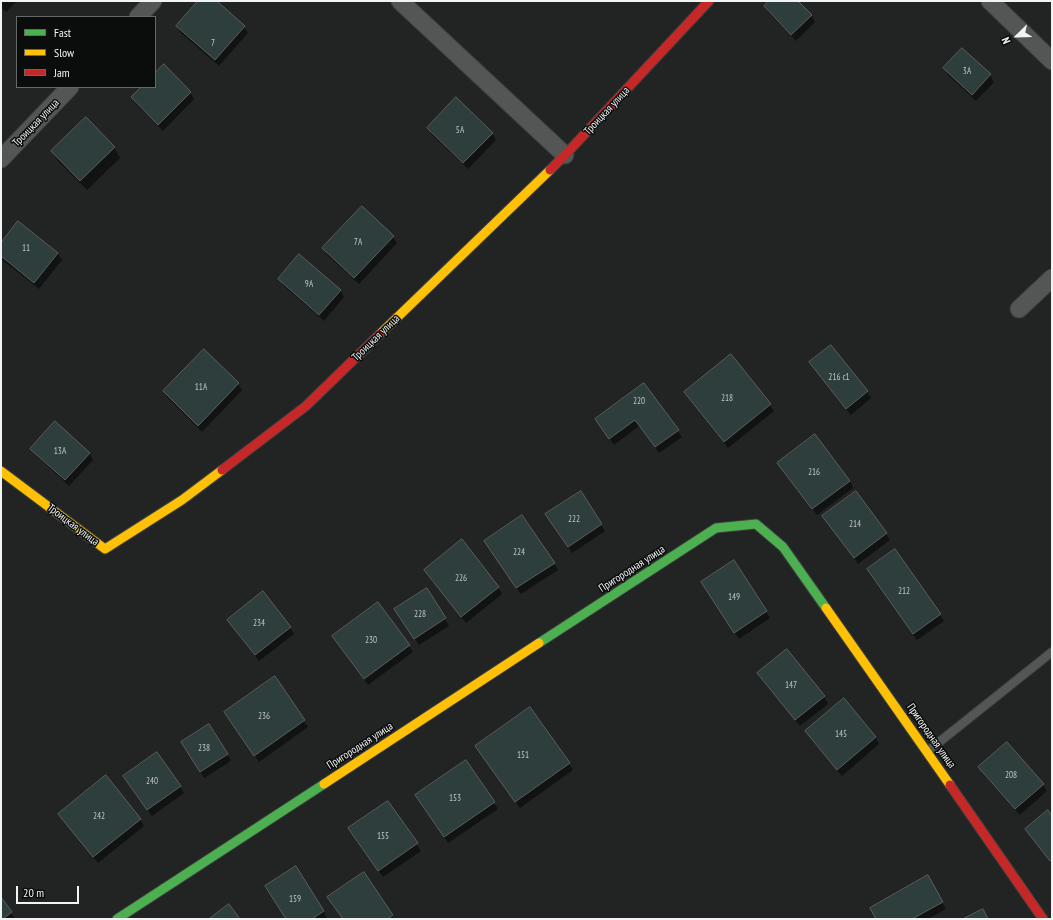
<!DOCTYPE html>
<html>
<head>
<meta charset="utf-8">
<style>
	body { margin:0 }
	#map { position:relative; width:1053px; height:920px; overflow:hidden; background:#212423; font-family:"PT Sans Narrow",sans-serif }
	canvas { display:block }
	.frame { position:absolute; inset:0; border:2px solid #f1f4f4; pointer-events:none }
	.legend { position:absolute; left:16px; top:16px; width:140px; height:72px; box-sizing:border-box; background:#0b0d0d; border:1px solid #676969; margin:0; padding:5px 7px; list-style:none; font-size:12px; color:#f1f4f4 }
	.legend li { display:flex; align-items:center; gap:8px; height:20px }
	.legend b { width:20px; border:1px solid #676969 }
	.north { position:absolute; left:997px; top:16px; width:40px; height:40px; -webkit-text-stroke:3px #0b0d0d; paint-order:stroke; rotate:247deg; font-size:11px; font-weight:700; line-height:16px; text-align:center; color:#f1f4f4 }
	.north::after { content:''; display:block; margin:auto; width:14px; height:18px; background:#f1f4f4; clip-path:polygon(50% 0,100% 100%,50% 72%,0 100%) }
	.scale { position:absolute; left:16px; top:886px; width:63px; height:18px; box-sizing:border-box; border:2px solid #f1f4f4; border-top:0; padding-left:5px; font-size:12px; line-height:14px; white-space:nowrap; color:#f1f4f4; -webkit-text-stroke:3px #0b0d0d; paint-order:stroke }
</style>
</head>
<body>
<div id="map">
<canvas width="1053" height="920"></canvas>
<div class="frame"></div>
<ul class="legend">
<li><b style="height:5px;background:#4caf50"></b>Fast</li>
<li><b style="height:5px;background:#ffc107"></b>Slow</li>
<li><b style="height:5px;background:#c62828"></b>Jam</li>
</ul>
<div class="north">N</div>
<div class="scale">20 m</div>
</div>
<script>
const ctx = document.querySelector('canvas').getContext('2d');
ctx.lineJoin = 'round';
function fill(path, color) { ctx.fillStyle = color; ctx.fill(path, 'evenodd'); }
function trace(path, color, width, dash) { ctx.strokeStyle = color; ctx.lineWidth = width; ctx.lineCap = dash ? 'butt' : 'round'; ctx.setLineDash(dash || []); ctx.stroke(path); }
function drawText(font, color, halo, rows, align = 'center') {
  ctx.font = font + ' "PT Sans Narrow",sans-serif'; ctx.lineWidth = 3; ctx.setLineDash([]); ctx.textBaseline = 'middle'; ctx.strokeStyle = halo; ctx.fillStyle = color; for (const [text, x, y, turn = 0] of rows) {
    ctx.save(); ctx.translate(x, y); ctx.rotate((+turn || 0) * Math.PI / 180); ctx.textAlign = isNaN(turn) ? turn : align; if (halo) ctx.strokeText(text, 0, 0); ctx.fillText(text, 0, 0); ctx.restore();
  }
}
fill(new Path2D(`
	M1,1h16l-11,11 -5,-5z
	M200,1h15l29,26 4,6 -29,33 -38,-33 -4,-6z
	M771,1h26l14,14 4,7 -19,19 -27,-28 -4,-6z
	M962,49l28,26 4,7 -18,19 -28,-26 -4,-7z
	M155,74l35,18 4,7 -31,32 -27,-27 -4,-7 10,-10h13z
	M428,128l64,5 4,7 -28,29 -36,-34z
	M114,147l6,11 -33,32 -29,-29 -6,-10z
	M19,222l39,32 4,6 -23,29 -38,-30v-15z
	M393,237l4,6 -38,41 -32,-29 -4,-7z
	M279,279l61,11 4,7 -20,24 -41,-36z
	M731,356l39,49 4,6 -46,37 -39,-49 -4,-7z
	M811,363l56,29 4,6 -20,17 -37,-46z
	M238,384l4,6 -40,42 -34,-34 -4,-6z
	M644,384l38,53 -23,16 -20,-27 -25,19 -18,-26z
	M55,423l35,31 3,6 -24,26 -33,-31 -4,-6z
	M782,470l68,11 3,7 -36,27z
	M580,492l25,39 -33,22 -21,-32z
	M828,522l58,12 4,6 -32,24z
	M489,548l65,15 4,7 -37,24z
	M734,562l36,56 -31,21 -33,-50z
	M425,570l73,17 4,7 -36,29 -37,-46z
	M872,576l68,39 4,6 -27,19z
	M427,589l22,37 -30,19 -19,-29z
	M378,603l31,43 4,6 -45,33 -31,-42 -4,-7z
	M228,620l62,7 4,7 -35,27 -27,-34z
	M787,651l37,46 4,7 -28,22 -38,-46 -4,-7z
	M274,678l34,49 -49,35 -34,-50z
	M844,700l32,38 3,6 -37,32 -32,-38 -4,-7z
	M186,749l41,5 4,7 -27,17z
	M156,753l28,40 -32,23 -24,-33z
	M481,753l88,11 4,6 -53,38z
	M980,767l63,18 4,6 -27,24 -37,-41z
	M387,802l34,49 -38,26 -30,-42z
	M420,802l74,1 4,6 -50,34z
	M59,814l81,5 4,7 -46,37 -35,-43z
	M295,868l29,44 3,6 -1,1h-39z
	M364,873l28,43 2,3h-51z
	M928,876l18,33 -18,10h-51z
	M1,899l10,14 4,6h-14z`), '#0007');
const building = new Path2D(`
	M198,1h19l28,25 -30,34 -39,-34z
	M769,1h29l14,14 -21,20 -27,-29z
	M962,48l29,26 -19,21 -29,-27z
	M164,64l27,28 -33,33 -27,-28 10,-10h14v-14z
	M456,97l37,36 -30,30 -36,-35z
	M86,117l29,30 -35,34 -29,-30z
	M362,206l32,30 -40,42 -32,-30z
	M18,221l40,32 -24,30 -33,-27v-13z
	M299,254l42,36 -22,25 -41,-36z
	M831,345l37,46 -22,18 -37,-47z
	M204,349l35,34 -41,43 -35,-35z
	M731,354l40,50 -47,38 -40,-50z
	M644,383l35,47 -24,17 -20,-27 -26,19 -14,-20z
	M55,421l35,32 -25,27 -35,-31z
	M815,434l35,47 -38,28 -35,-46z
	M581,491l21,33 -34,23 -23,-33z
	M856,491l31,42 -33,25 -32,-42z
	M522,515l33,48 -39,25 -32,-47z
	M462,539l37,48 -38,30 -37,-47z
	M895,549l46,65 -28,20 -46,-65z
	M734,560l33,51 -33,22 -33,-51z
	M427,588l19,30 -32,21 -20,-30z
	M263,591l28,36 -36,28 -28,-35z
	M378,602l32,43 -46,34 -32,-43z
	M787,649l38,47 -30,24 -38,-47z
	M275,676l30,44 -51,36 -30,-44z
	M844,698l32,39 -39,33 -32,-39z
	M530,707l40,56 -55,39 -40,-56z
	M209,724l19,30 -28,18 -19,-30z
	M1007,742l37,42 -29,25 -37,-42z
	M157,752l24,34 -34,24 -24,-34z
	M466,760l29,42 -51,35 -29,-42z
	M106,775l35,44 -48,38 -35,-43z
	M388,801l30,42 -40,28 -30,-43z
	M1048,810l4,6v43l-2,2 -25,-32z
	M296,866l28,45 -12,8h-26l-21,-33z
	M364,872l29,43 -5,4h-45l-16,-22z
	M928,875l15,27 -31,17h-36l-6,-11z
	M1,897l11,15 -9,7h-2z
	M229,904l11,15h-31z
	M983,909l5,10h-25z`);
fill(building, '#2e3e3c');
trace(building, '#5b5e5d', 1);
const lane = new Path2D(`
	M928,751l124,-99`);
const street = new Path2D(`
	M400,1l165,154
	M990,1l62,60
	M138,17l15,-16
	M1,159l69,-72
	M1019,309l33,-31`);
const fast = new Path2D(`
	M539,643l177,-115 40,-4 27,23 43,61
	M117,919l207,-135`);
const slow = new Path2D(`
	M380,334l170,-164
	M1,471l104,78 77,-49 40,-30
	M826,608l124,177
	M324,784l215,-141`);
const jam = new Path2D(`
	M550,170l15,-15 144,-154
	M222,470l84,-64 74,-72
	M950,785l93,134`);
trace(lane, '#3d3f3e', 10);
trace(street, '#3d3f3e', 19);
trace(fast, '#3d3f3e', 11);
trace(slow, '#3d3f3e', 11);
trace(jam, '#3d3f3e', 11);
trace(lane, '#545555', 8);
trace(street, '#545555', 17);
trace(fast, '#4caf50', 9);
trace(slow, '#ffc107', 9);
trace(jam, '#c62828', 9);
drawText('9px', '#c0c6c6', null, [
	["7",213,43],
	["3А",967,71],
	["5А",460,130],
	["7А",358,242],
	["11",26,248],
	["9А",309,284],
	["216 с1",839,377],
	["11А",201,387],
	["218",727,398],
	["220",639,401],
	["13А",60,451],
	["216",814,472],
	["222",574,519],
	["214",855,524],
	["224",519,552],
	["226",461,578],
	["212",904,591],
	["149",734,597],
	["228",420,614],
	["234",259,623],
	["230",371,640],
	["147",791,685],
	["236",264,716],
	["145",841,734],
	["238",204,748],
	["151",523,755],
	["208",1011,775],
	["240",152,781],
	["153",455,798],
	["242",99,816],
	["155",383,836],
	["159",295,899]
]);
drawText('11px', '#f1f4f4', '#0b0d0d', [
	["Троицкая улица",607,111,-47],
	["Троицкая улица",36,123,-46],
	["Троицкая улица",376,338,-44],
	["Троицкая улица",73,525,37],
	["Пригородная улица",632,569,-33],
	["Пригородная улица",931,736,55],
	["Пригородная улица",360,746,-33]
]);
</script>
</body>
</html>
